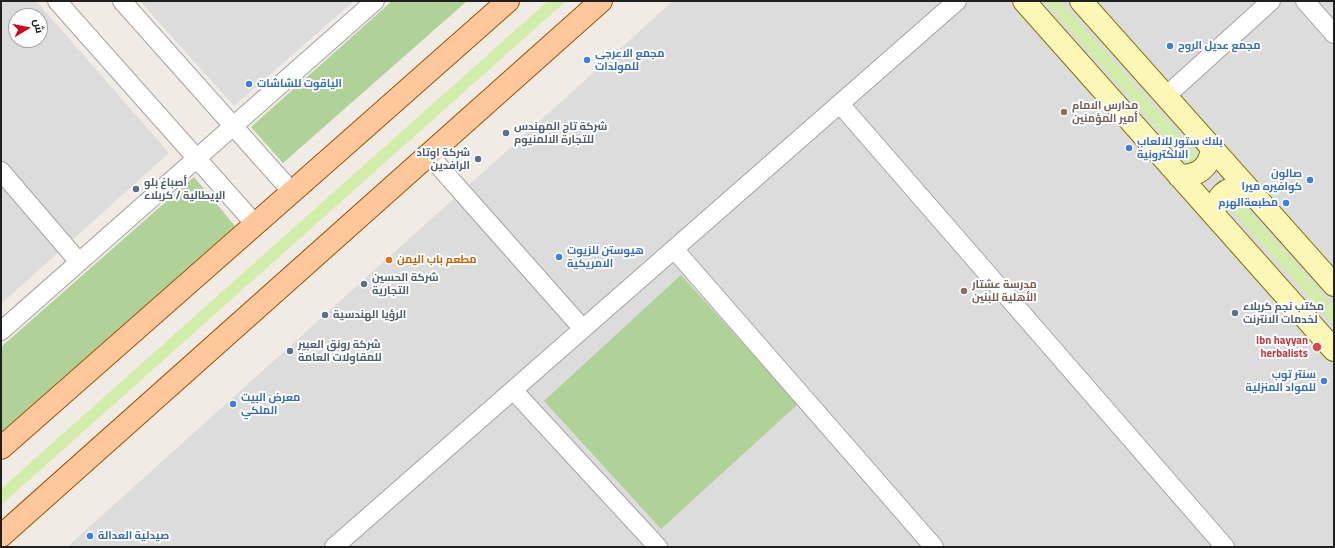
<!DOCTYPE html>
<html>
<head>
<meta charset="utf-8">
<style>
	body { margin:0 }
	#map { position:relative; width:1335px; height:548px; overflow:hidden; background:#f0ebe5; font-family:"Titillium Web",Cairo,sans-serif }
	canvas { display:block }
	.frame { position:absolute; inset:0; border:2px solid #1f1f1f; pointer-events:none }
	.north { position:absolute; left:8px; top:8px; width:40px; height:40px; box-sizing:border-box; background:#fff; border:1px solid #a5a5a5; border-radius:50%; rotate:80deg; font-size:11px; font-weight:700; line-height:16px; text-align:center; color:#1f1f1f }
	.north::after { content:''; display:block; margin:auto; width:14px; height:18px; background:#ce001b; clip-path:polygon(50% 0,100% 100%,50% 72%,0 100%) }
</style>
</head>
<body>
<div id="map">
<canvas width="1335" height="548"></canvas>
<div class="frame"></div>
<div class="north">ش</div>
</div>
<script>
const ctx = document.querySelector('canvas').getContext('2d');
ctx.lineJoin = 'round';
function fill(path, color) { ctx.fillStyle = color; ctx.fill(path, 'evenodd'); }
function trace(path, color, width, dash) { ctx.strokeStyle = color; ctx.lineWidth = width; ctx.lineCap = dash ? 'butt' : 'round'; ctx.setLineDash(dash || []); ctx.stroke(path); }
function drawText(font, color, halo, rows, align = 'center') {
  ctx.font = font + ' "Titillium Web",Cairo,sans-serif'; ctx.lineWidth = 4; ctx.setLineDash([]); ctx.textBaseline = 'middle'; ctx.strokeStyle = halo; ctx.fillStyle = color; for (const [text, x, y, turn = 0] of rows) {
    ctx.save(); ctx.translate(x, y); ctx.rotate((+turn || 0) * Math.PI / 180); ctx.textAlign = isNaN(turn) ? turn : align; if (halo) ctx.strokeText(text, 0, 0); ctx.fillText(text, 0, 0); ctx.restore();
  }
}
fill(new Path2D(`
	M1,1h35l133,152 -168,151zM16,16h24v24h-24z
	M140,1h214l-120,105z
	M673,1h661v546h-1267z`), '#dddcdc');
fill(new Path2D(`
	M548,1h18l-565,504v-16z
	M1044,1h16l138,155 -9,7z
	M1239,200l95,107v18l-104,-117z`), '#d2eca9');
fill(new Path2D(`
	M392,1h75l-184,162 -32,-36z
	M194,177l41,49 -234,209v-88z
	M681,275l117,129 -137,125 -117,-128z`), '#b0d198');
const minor = new Path2D(`
	M57,1l198,223
	M122,1l170,191
	M1305,1l29,33
	M1166,96l105,-95
	M840,104l385,443
	M429,155l154,174
	M1,171l78,91
	M674,249l260,298
	M1,331l374,-330
	M513,390l145,157
	M334,547l623,-546`);
const secondary = new Path2D(`
	M1024,1l310,349
	M1081,1l253,284
	M1179,176c20,0 30,-8 33,-27
	M1214,215c2,-20 12,-28 32,-29`);
const primary = new Path2D(`
	M1,448c170,-148 338,-298 507,-447
	M1,536l600,-535`);
trace(minor, '#a3a3a3', 20);
trace(secondary, '#7b7801', 24);
trace(primary, '#9a5300', 24);
trace(minor, '#fff', 18);
trace(secondary, '#fcf6b7', 22);
trace(primary, '#ffc79b', 22);
for (const [x, y, r, color] of [
	[1170,46,4,"#3f7fe0"],
	[587,60,4,"#3f7fe0"],
	[249,84,4,"#3f7fe0"],
	[1064,112,4,"#8d6e63"],
	[506,133,4,"#5c6f8a"],
	[1129,148,4,"#3f7fe0"],
	[478,159,4,"#5c6f8a"],
	[1310,180,4,"#3f7fe0"],
	[136,189,4,"#5c6f8a"],
	[1286,203,4,"#3f7fe0"],
	[559,257,4,"#3f7fe0"],
	[389,260,4,"#e8710a"],
	[364,284,4,"#5c6f8a"],
	[964,291,4,"#8d6e63"],
	[1235,313,4,"#5c6f8a"],
	[325,315,4,"#5c6f8a"],
	[1317,347,5,"#e0444e"],
	[290,351,4,"#5c6f8a"],
	[1324,381,4,"#3f7fe0"],
	[233,404,4,"#3f7fe0"],
	[90,536,4,"#3f7fe0"]
]) { const dot = new Path2D(); dot.arc(x, y, r, 0, 2 * Math.PI); ctx.fillStyle = color; ctx.fill(dot); trace(dot, '#fff', 1.5); }
drawText('bold 11px', '#366cbe', '#fff', [
	["مجمع عديل الروح",1178,46],
	["مجمع الاعرجي",595,54],
	["للمولدات",595,67],
	["الياقوت للشاشات",257,84],
	["بلاك ستور للالعاب",1137,142],
	["الالكترونية",1137,155],
	["صالون",1302,174,"right"],
	["كوافيره ميرا",1302,187,"right"],
	["مطبعةالهرم",1278,203,"right"],
	["هيوستن للزيوت",567,251],
	["الامريكية",567,264],
	["سنتر توب",1316,375,"right"],
	["للمواد المنزلية",1316,388,"right"],
	["معرض البيت",241,398],
	["الملكي",241,411],
	["صيدلية العدالة",98,536]
], 'left');
drawText('bold 11px', '#785e54', '#fff', [
	["مدارس الامام",1072,106],
	["أمير المؤمنين",1072,119],
	["مدرسة عشتار",972,285],
	["الأهلية للبنين",972,298]
], 'left');
drawText('bold 11px', '#4e5e75', '#fff', [
	["شركة تاج المهندس",514,127],
	["للتجارة الالمنيوم",514,140],
	["شركة اوتاد",470,153,"right"],
	["الرافدين",470,166,"right"],
	["أصباغ بلو",144,183],
	["الإيطالية / كربلاء",144,196],
	["شركة الحسين",372,278],
	["التجارية",372,291],
	["مكتب نجم كربلاء",1243,307],
	["لخدمات الانترنت",1243,320],
	["الرؤيا الهندسية",333,315],
	["شركة رونق العبير",298,345],
	["للمقاولات العامة",298,358]
], 'left');
drawText('bold 11px', '#c56008', '#fff', [
	["مطعم باب اليمن",397,260]
], 'left');
drawText('bold 11px', '#be3a42', '#fff', [
	["Ibn hayyan",1308,341],
	["herbalists",1308,354]
], 'right');
</script>
</body>
</html>
